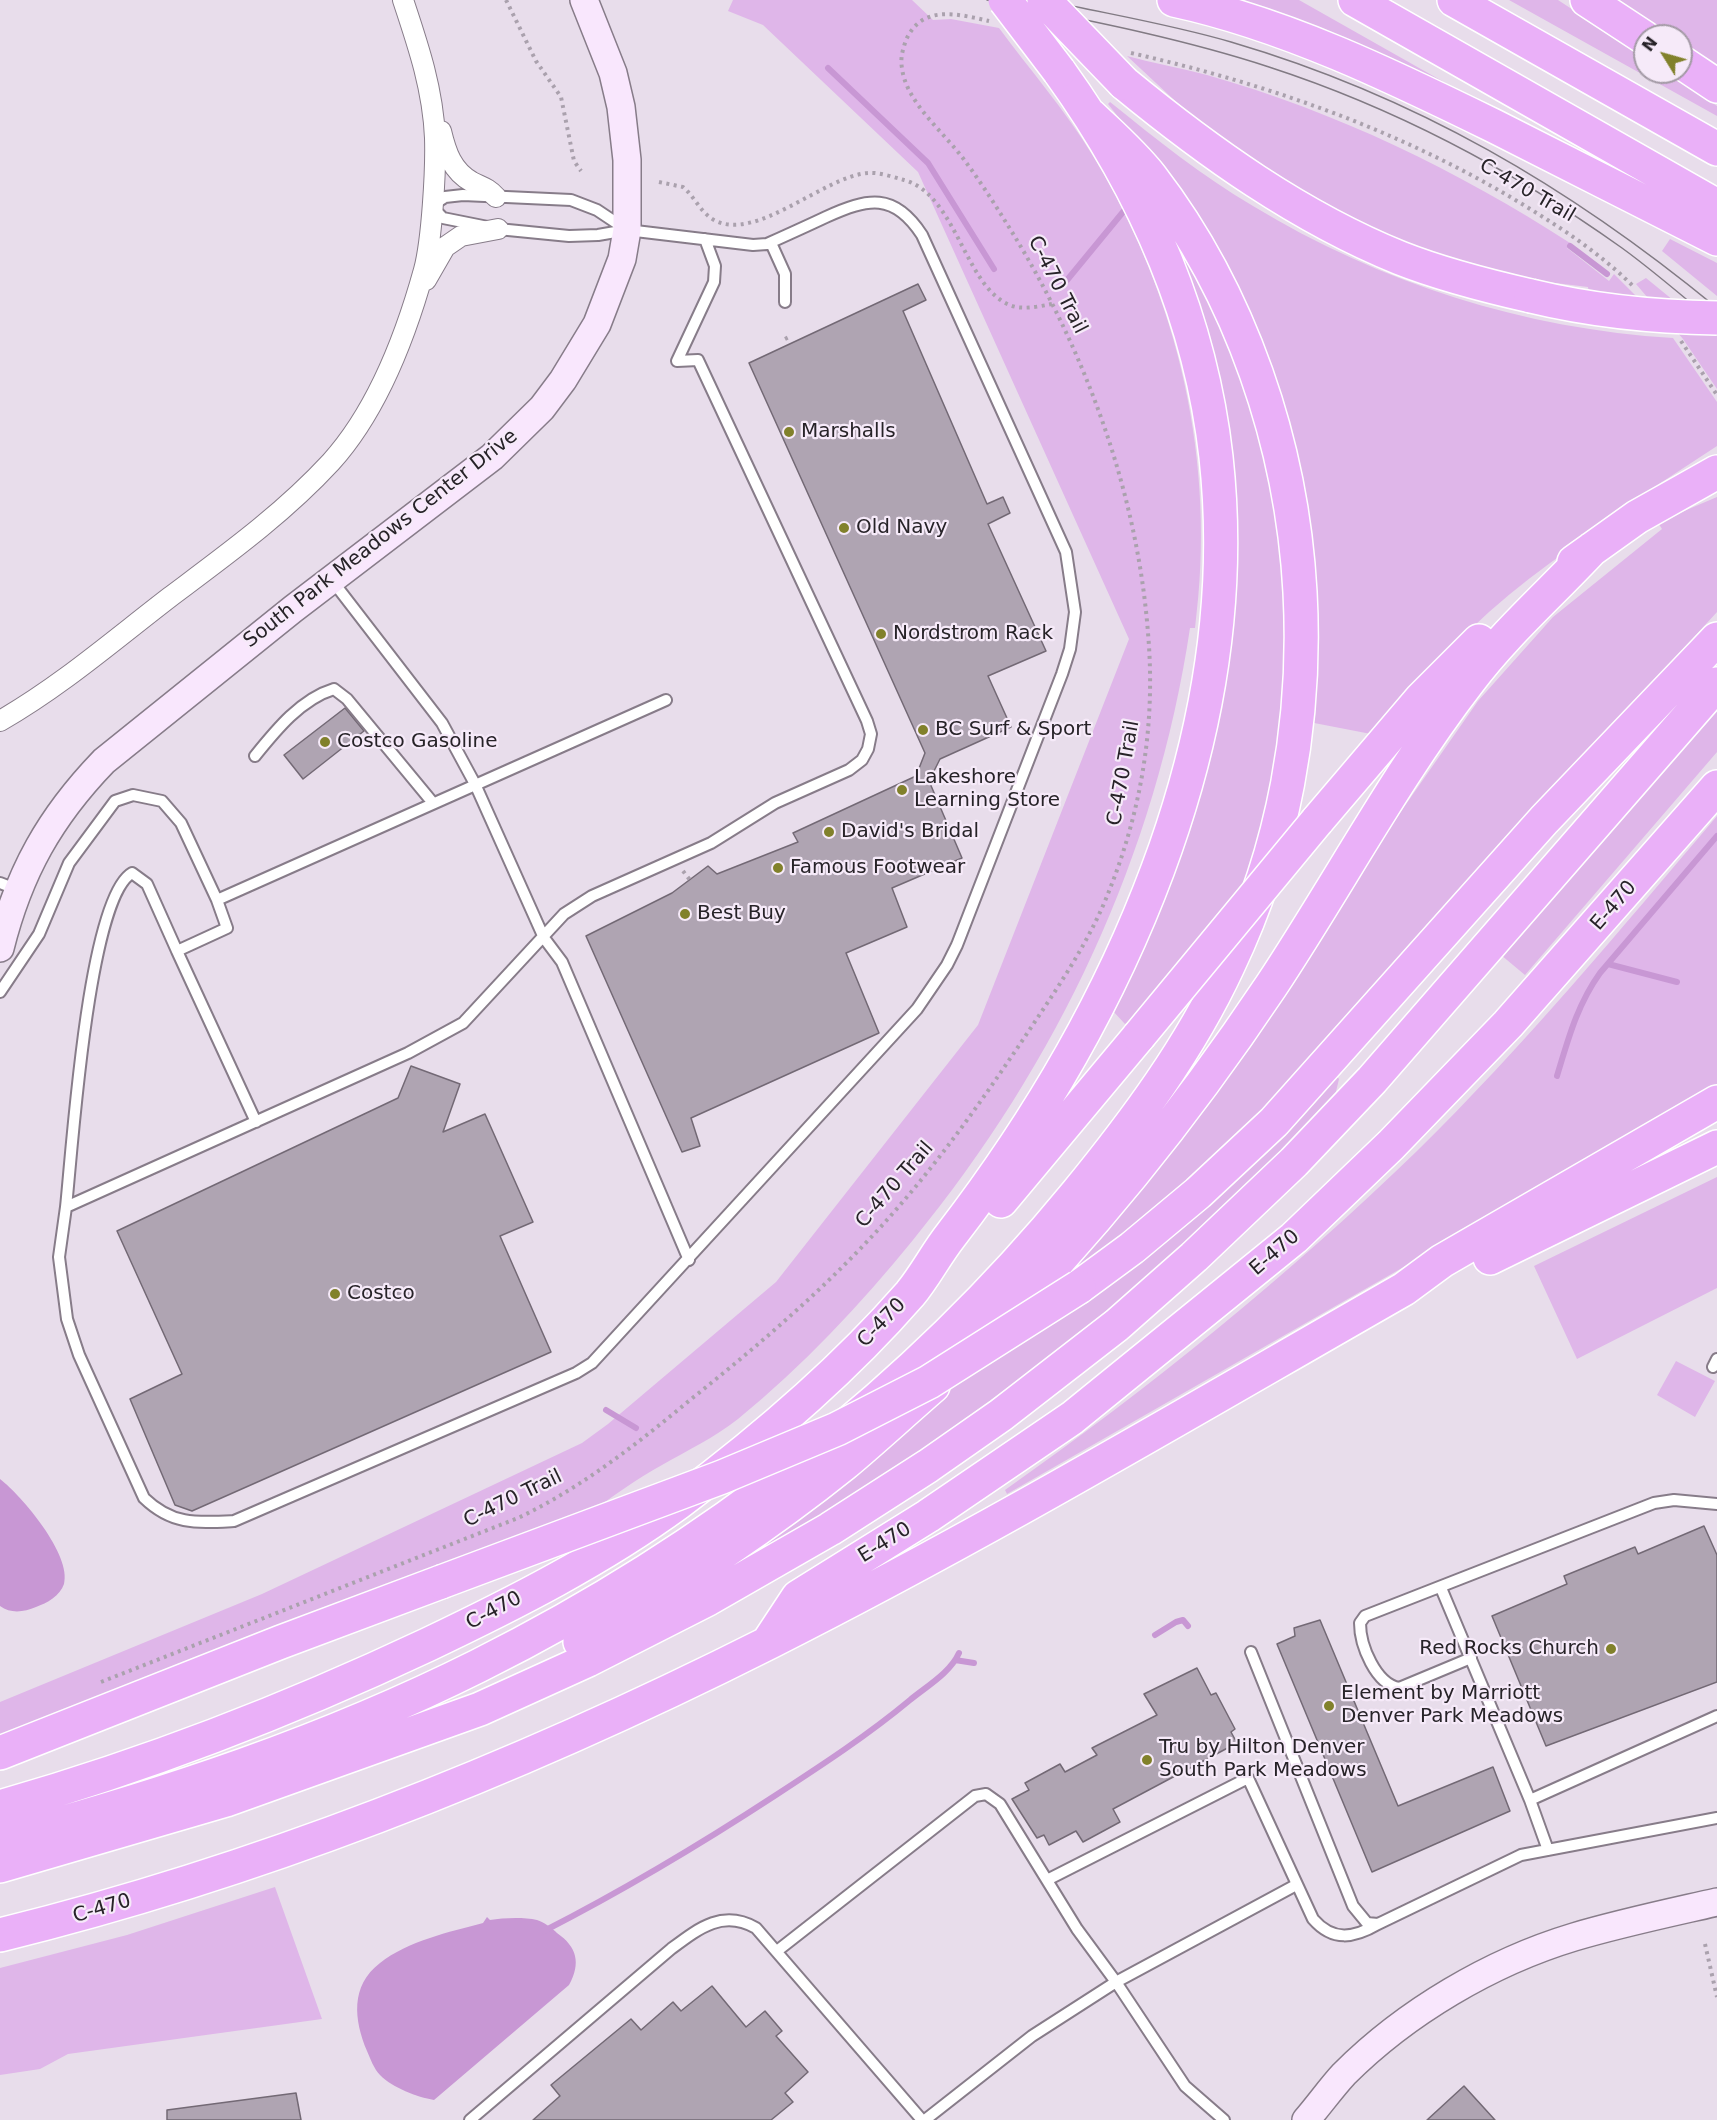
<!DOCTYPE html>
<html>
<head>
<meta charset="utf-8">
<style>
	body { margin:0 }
	#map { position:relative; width:1717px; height:2120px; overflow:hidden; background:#e8ddeb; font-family:"DejaVu Sans",sans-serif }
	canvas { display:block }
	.north { position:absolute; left:1633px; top:24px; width:60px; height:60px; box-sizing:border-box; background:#f6eaf9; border:2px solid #a39aa5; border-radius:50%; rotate:307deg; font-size:16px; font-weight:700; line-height:24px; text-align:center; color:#272328 }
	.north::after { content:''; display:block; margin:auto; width:21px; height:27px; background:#81812b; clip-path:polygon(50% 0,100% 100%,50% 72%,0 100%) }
</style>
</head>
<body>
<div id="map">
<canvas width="1717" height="2120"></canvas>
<div class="north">N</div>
</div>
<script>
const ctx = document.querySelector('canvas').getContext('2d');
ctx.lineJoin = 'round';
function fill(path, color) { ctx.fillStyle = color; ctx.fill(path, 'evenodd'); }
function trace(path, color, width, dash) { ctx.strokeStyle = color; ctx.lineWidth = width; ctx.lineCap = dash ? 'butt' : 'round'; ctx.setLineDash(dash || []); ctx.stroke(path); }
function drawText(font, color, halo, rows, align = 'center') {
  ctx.font = font + ' "DejaVu Sans",sans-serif'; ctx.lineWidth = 4.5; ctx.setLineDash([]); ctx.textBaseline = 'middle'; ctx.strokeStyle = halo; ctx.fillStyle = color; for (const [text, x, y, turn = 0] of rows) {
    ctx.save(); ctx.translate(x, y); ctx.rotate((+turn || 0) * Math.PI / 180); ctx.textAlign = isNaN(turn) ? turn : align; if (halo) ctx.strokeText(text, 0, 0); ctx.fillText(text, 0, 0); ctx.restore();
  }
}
fill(new Path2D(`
	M733,0h179l21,20 18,-1 48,9c31,42 67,83 94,128 86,141 124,308 102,472h-5c-34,227 -132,435 -277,612 -53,65 -110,126 -175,179 -24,19 -50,31 -76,46 -26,14 -50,32 -74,49l-588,225v-37l262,-108 320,-151 26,-19 168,-142 202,-257 151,-386 -211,-467 -155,-147 -35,-14z
	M1205,0h94l159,90 -4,7z
	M1509,0h49l87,57v15h22l50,34v10z
	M1616,0h101v70l-36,-25v-9h-13z
	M1127,56c26,7 53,12 80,19 130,37 250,95 363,168l-3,5 42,33 5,-7 25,25 -50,-6 -1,-6c-22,-3 -44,-5 -65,-8 -48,-6 -113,-35 -158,-55h-6l-143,-85z
	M1110,102c46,37 92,74 143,104 127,77 271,123 420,132l44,64v44l-58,38 1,5c-59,38 -118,76 -171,123 -42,38 -79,81 -118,122l-62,-12 -7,-216 -156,-354 -38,-48z
	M1670,239l47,24v33l-55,-45z
	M1179,242l54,109 38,124 19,154 -12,136 -32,119 -54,106 -46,55 -18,-22 -3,1 -13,-14 87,-220 18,-71 15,-95 5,-70 -2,-68 -6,-50 -54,-192z
	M1646,278l71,58v53l-34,-50 -47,-55z
	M1717,497v115l-405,442 4,4 -34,36 -129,120 -111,84 311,-418 125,-179 75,-84 109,-88 -5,-8 15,-9 5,2z
	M1717,706v46l-192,223 -24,-20z
	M1717,816v269l-18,13 -692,396 -2,-4c146,-103 283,-214 412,-339 107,-105 203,-221 300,-335z
	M1335,1074l4,5 -4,17 -71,73 -69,66 -124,107 -180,130 -129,80 -4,-9z
	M1717,1177v111l-140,71 -43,-93z
	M1676,1361l39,20 -20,36 -38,-22z
	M275,1887l47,132 -254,35 -28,15 -40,6v-107l127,-33z`), '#dfb6e9');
fill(new Path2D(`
	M0,1479c22,17 72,76 64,105 -4,12 -17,19 -28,23 -12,5 -25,7 -36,-1z
	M487,1917l3,3c13,-2 33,-3 47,0 7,2 15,8 20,13 20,14 24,30 12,52l-135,115c-17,-3 -41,-12 -54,-25 -6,-6 -10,-17 -13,-24 -13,-31 -17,-65 13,-88 28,-22 69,-31 103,-40z`), '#c897d4');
trace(new Path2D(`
	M828,68l100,95 66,106
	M1570,246l37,28
	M1063,285l60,-73
	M1608,964l69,18
	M1557,1076c11,-36 20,-71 43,-103l117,-137
	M606,1410l30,18
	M1155,1635l21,-13 7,-2 5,6
	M955,1660l19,3
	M544,1931c80,-41 157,-87 232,-136 46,-30 92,-60 134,-95 17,-14 40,-27 49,-47`), '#c897d4', 6);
const building = new Path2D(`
	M918,284l8,16 -23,11 84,193 16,-7 7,16 -22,11 58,127 -58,25 23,51 -71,32 -11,22 33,77 -70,30 15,39 -61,26 33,80 -188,85 9,28 -18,6 -96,-216 86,-43 36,-27 9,8 81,-32 -5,-9 123,-57 9,-23 -176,-390z
	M345,708l19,23 -61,48 -19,-24z
	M411,1066l49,18 -17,48 42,-18 48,108 -33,14 51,116 -359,159 -17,-6 -45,-106 52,-25 -65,-143 281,-133z
	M1704,1526l13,29v127l-171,64 -54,-130 75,-32 -3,-8 71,-29 3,7z
	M1320,1620l78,186 95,-39 17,44 -138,61 -95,-228 18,-8 -1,-8z
	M1197,1668l14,27 5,-2 19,36 -4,3 6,11 -124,66 7,13 -37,20 -7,-11 -27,14 -5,-10 -7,3 -25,-39 17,-9 -4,-7 35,-19 5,8 32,-17 -5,-7 65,-33 -13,-21z
	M712,1986l34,41 19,-16 17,20 -6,5 32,36 -23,21 8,9 -22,18h-238l27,-24 -9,-11 80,-66 10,11 32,-28 8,9z
	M1464,2086l31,34h-68z
	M296,2093l5,27h-134v-10z`);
fill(building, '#afa4b2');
trace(building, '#736975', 1.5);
const lane = new Path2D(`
	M624,228l-27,-18 -26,-10 -108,-5 -18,2 -14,9 12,12 55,11 71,7 29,-1 29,-5 126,15 14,-1c20,-9 40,-18 59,-27 42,-19 68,-25 96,18l144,317 9,60 -5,37 -8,25 -105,271 -10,20 -30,44 -325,354 -16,10 -342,148c-38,2 -62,4 -90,-23l-65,-143 -12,-36 -8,-62 7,-50 342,-154 55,-30 101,-109 28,-18 119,-53 64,-40 74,-33 13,-10 6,-11 3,-15 -4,-13 -169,-361 -21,1 37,-79 1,-16 -10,-27
	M771,243l14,31v28
	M331,579l111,144 33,61 69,154 18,24 127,298
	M255,756c21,-26 46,-57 79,-67l13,10 86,104
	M0,883l18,7
	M217,900l449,-200
	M177,951l79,171
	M0,992l39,-58 30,-71 46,-62 18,-6 29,6 19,22 36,77 10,28 -50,23 -30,-67 -15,-11c-44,25 -60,278 -66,334
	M1713,1367l4,-8
	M1441,1588l89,212
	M1251,1652l102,254 14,17 11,1 143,-69 196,-37
	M1471,1658l-72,30c-23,-4 -39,-42 -39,-65l5,-7 289,-113 20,-3 43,4
	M1548,1850l-18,-50 187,-84
	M1047,1880l201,-102 65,141c20,23 41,19 65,5
	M777,1951l198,-155 11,-2 14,10 77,125 39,53 180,-97
	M470,2120l201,-171c28,-21 52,-40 85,-21l166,192
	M925,2120l107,-84 84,-54 69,104 39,34`);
const street = new Path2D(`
	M441,131c5,21 11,40 31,51 10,5 16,6 24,15
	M426,280l19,-33 16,-11 37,-7
	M0,721c61,-35 114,-81 170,-124 56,-42 113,-83 161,-135 46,-51 75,-127 93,-192 8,-30 12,-101 11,-132 -2,-49 -17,-93 -32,-138`);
const secondary = new Path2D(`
	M0,948c19,-76 50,-131 104,-187l189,-152 199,-152 50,-49 21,-28 34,-56 25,-65 5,-29v-70l-6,-53 -8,-34 -29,-73
	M1306,2120c13,-15 25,-32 38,-46 62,-62 147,-112 230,-137 47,-14 95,-24 143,-35`);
const highway = new Path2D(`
	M1174,0c111,24 218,76 320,126 74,38 149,75 223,113
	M1355,0l362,206
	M1454,0l263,149
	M1587,0l58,38
	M1681,62l36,24
	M1124,83c84,69 175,134 276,175 43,17 87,28 131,38
	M1574,562l63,-45 80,-45
	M1317,821l104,-122 58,-58
	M1001,1201l138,-165
	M1490,1258l227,-111
	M1079,1287l53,-39 66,-55 76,-71 270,-302 173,-181
	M982,1341c109,-109 204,-228 289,-355 67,-101 124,-209 198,-305 36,-48 82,-88 123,-132
	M769,1641l29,-44 130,-81 144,-98 222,-180 97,-93 117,-121 209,-237
	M580,1642c91,-53 182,-112 264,-178 30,-25 59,-52 89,-78
	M0,1753l281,-111 160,-60
	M0,1807c147,-42 289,-97 427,-162 86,-41 173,-85 251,-142 83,-62 164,-131 232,-209 15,-18 26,-40 41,-59 167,-217 296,-498 265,-778 -16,-142 -74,-271 -157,-386
	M0,1840c164,-44 326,-98 478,-174 230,-115 436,-274 599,-473 58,-71 113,-145 151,-227 56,-117 79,-245 72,-374 -8,-147 -59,-298 -149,-415 -18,-23 -40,-42 -61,-62
	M0,1866l226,-66 254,-91 108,-49 120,-61 122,-70 98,-63 73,-51 116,-90 77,-68 100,-95 78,-82 345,-396
	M0,1935c268,-66 524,-169 770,-293 216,-109 424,-233 634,-353l38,-28 275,-159`);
trace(lane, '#877c89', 14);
trace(street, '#877c89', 22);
trace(secondary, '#877c89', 30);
trace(highway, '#fff', 36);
trace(new Path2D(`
	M506,0l30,61 25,36 13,64 7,10
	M1131,53c137,31 271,78 391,151 41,25 79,50 113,84
	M659,182l24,5c12,10 17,25 31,33 42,23 110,-44 154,-47 11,-1 25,4 36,7 55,15 61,115 112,127 12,2 25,-1 36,-3
	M785,339l6,-3
	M1681,341l36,54
	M683,871l7,9
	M101,1682l417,-164c63,-30 119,-74 172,-118 69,-55 137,-113 196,-179 53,-59 98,-123 142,-189 28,-42 57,-84 77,-131 36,-86 51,-175 43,-268 -11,-144 -65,-288 -141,-409 -13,-21 -27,-43 -42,-63 -20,-28 -59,-58 -63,-93 -2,-10 1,-19 4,-28 16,-36 52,-26 83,-19
	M1705,1944l12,53`), '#aaa1ad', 4, [3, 4.5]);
trace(lane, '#fff', 10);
trace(street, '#fff', 20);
trace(secondary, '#f9e7fd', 27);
trace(highway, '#eab0f8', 33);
trace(new Path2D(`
	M987,0c94,19 190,37 282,67 126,41 245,104 353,181 33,24 64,51 95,77
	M1045,0c62,14 125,24 186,42 184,54 339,145 486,266`), '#817a83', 1.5);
const highwayBridge = new Path2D(`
	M1005,0l54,71
	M1044,0l80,83
	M1531,296c62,15 122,21 186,22
	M1139,1036l178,-215
	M441,1582l281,-105 115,-48 92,-47 150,-95`);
trace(highwayBridge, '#fff', 36, []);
trace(highwayBridge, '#eab0f8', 33);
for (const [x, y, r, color] of [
	[789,432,6,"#81812b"],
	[844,528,6,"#81812b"],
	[881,634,6,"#81812b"],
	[923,730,6,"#81812b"],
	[325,742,6,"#81812b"],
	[902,790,6,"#81812b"],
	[829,832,6,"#81812b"],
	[778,868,6,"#81812b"],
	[685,914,6,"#81812b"],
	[335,1294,6,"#81812b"],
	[1611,1649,6,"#81812b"],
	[1329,1706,6,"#81812b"],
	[1147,1760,6,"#81812b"]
]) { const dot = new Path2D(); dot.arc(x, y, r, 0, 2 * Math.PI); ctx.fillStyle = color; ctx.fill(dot); trace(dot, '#f6eaf9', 2); }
drawText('20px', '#272328', '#f6eaf9', [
	["C-470 Trail",1527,191,30],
	["C-470 Trail",1057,285,63],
	["South Park Meadows Center Drive",381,539,-38],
	["C-470 Trail",1124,773,-80],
	["E-470",1614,906,-49],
	["C-470 Trail",895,1185,-49],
	["E-470",1275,1253,-41],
	["C-470",882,1323,-46],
	["C-470 Trail",513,1499,-26],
	["E-470",885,1543,-32],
	["C-470",494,1611,-28],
	["C-470",102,1909,-16]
]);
drawText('20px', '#272328', '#f6eaf9', [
	["Marshalls",801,432],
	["Old Navy",856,528],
	["Nordstrom Rack",893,634],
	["BC Surf & Sport",935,730],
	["Costco Gasoline",337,742],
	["Lakeshore",914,778],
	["Learning Store",914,801],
	["David's Bridal",841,832],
	["Famous Footwear",790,868],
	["Best Buy",697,914],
	["Costco",347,1294],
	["Red Rocks Church",1599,1649,"right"],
	["Element by Marriott",1341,1694],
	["Denver Park Meadows",1341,1717],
	["Tru by Hilton Denver",1159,1748],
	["South Park Meadows",1159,1771]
], 'left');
</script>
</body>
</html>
